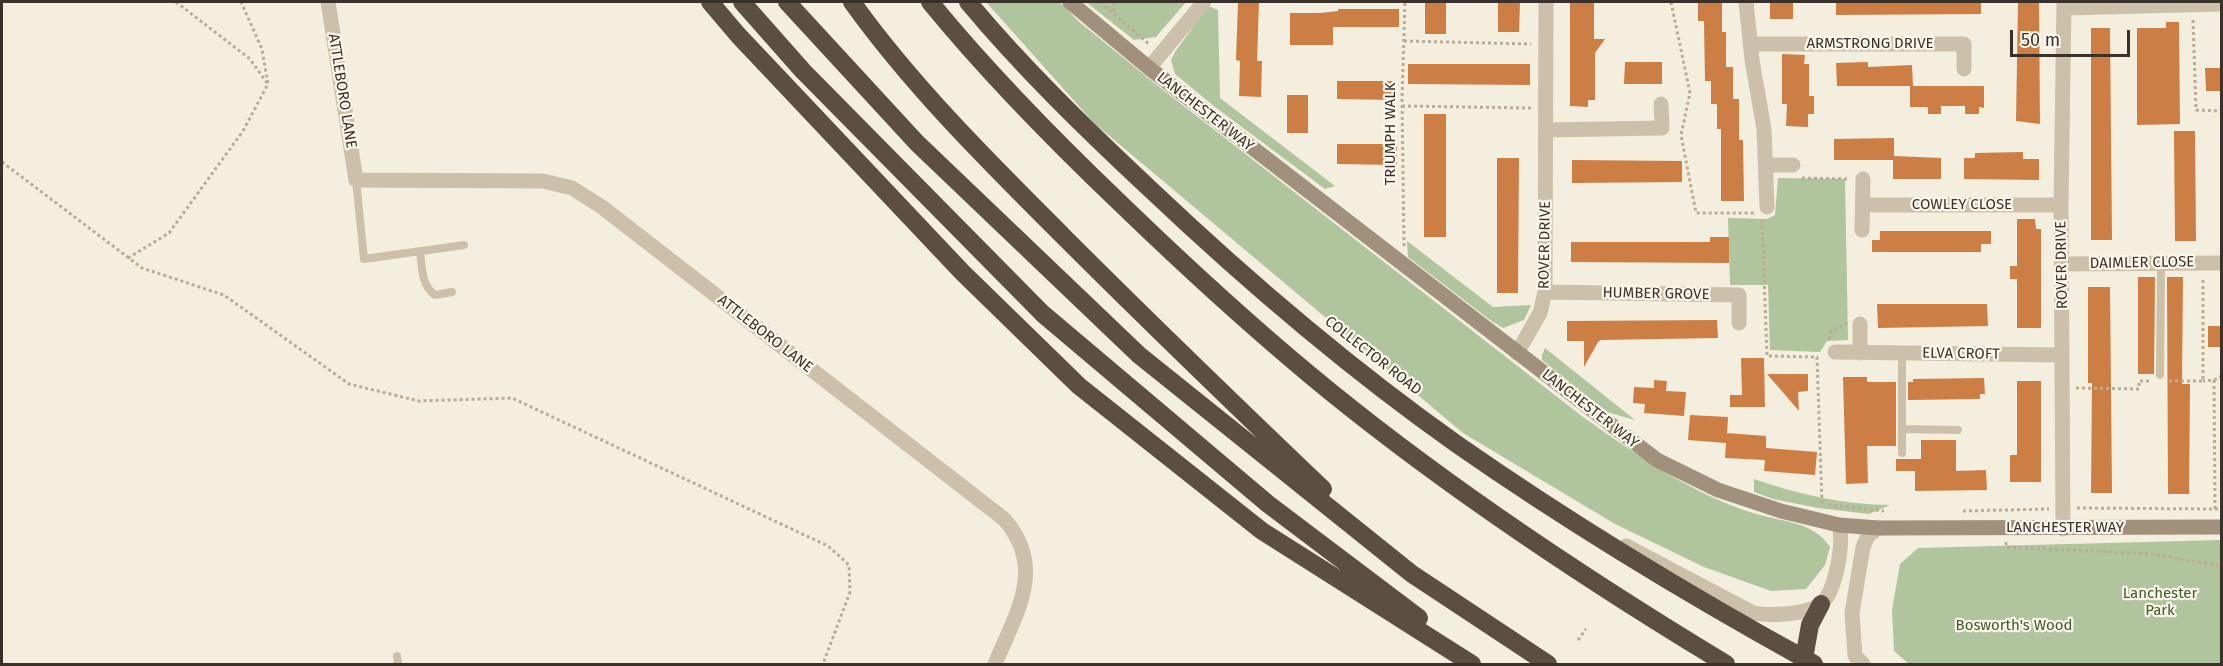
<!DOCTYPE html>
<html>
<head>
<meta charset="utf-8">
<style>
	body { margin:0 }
	#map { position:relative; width:2223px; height:666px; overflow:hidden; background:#f4eedf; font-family:"Fira Sans",sans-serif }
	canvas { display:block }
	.frame { position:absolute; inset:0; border:3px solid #3a322a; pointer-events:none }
	.scale { position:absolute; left:2010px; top:30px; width:120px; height:27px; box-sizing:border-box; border:3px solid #3a322a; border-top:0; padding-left:8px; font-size:18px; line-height:21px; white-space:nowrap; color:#3a322a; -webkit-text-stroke:4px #fbf7ec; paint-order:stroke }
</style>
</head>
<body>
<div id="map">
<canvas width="2223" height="666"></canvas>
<div class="frame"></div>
<div class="scale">50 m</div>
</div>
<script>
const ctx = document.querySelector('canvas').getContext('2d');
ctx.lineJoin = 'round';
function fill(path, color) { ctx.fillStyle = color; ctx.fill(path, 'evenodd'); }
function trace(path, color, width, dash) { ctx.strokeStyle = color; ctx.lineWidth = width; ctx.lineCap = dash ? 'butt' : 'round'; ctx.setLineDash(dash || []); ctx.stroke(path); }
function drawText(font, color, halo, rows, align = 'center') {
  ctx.font = font + ' "Fira Sans",sans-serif'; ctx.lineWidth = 4.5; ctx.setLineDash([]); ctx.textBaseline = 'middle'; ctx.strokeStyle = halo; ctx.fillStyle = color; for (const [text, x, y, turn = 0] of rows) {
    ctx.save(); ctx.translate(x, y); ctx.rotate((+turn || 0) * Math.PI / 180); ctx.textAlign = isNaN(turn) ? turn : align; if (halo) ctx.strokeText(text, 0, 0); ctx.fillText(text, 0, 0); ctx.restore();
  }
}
fill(new Path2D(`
	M986,2h74l17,18 76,62 430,335c54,38 107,76 170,96 28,9 61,8 77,34l-5,18 -19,24 -35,2 -67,-24 -89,-43 -152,-91 -369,-310z
	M1086,2h100l-30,35 -22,3z
	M1208,6l10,4 2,88 115,88 -10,3 -110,-82 -40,-33 -4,-14 4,-8z
	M1778,178l67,1 3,161 -21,1 -7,11 -50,-2 -2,-65h-38l-2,-67 39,1 8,-4z
	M1407,241l86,66 38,-2 -7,15 -21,8 -13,-8 -82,-63z
	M1545,348l90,72 -28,-8 -65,-52v-5z
	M1754,479c44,15 90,26 136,26l-21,9 -51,-6 -45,-9 -19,-7z
	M2221,540v124h-312l-15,-13 -2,-41 8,-46 18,-16z`), '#b0c49d');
fill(new Path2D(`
	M1238,2h21l-2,59h5l-1,36 -22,-1 1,-35 -4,-1z
	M1425,2h21v32h-21z
	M1498,2h22l-1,30h-21z
	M1570,2h24v37h11l-10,14v47h-7v7l-18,-1z
	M1698,2h24v30h4v35h7v32h6v41h4l1,61h-23v-72h-4v-25h-6v-23h-6l-1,-60h-6z
	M1770,2h23v17h-23z
	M1836,2h145v12l-145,1z
	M2018,2h21l1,122 -24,-3z
	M1338,9h61v18h-66v18h-43v-32h30l18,-2z
	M2166,22h13l1,102 -43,1v-97h29z
	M2091,28h19l2,212h-21z
	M1782,54l23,1 -1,9h5v32h5v18h-6v13l-22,-1 1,-22h-5z
	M1625,62h37v22h-38z
	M1868,62v5l44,-2 1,21h71v22l-5,-1v7h-14v-8h-24v8h-13v-7h-18v-21h-73l-1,-23z
	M1408,64h122v21l-122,-1z
	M2205,68h17v23h-16z
	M1337,81h59v19l-59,-1z
	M1287,95h21v38h-21z
	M1424,114h22v123h-22z
	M2174,131h21l1,110h-21z
	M1894,138v18l47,2v21h-48v-19h-59v-21z
	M1337,144h60v21l-60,-1z
	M2023,152v7h16v21l-75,-1v-21h11v-5z
	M1497,158h22l-1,135h-21z
	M1572,160l110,1v21l-110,1z
	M2017,219h18l1,10h5v99h-24v-49h-7v-13h7z
	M1880,231h111v13h-10v8h-109v-12h8z
	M1710,237h19v26l-158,-1v-20h139z
	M2138,277h17l-1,97h-16z
	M2167,277h16l-1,107h8l-1,110h-21z
	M2088,287h22l2,206h-21l1,-110h-4z
	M1877,304h110l1,22 -110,2z
	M1717,320l1,18 -117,2 -3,2 -14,25v-26h-17v-20z
	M2208,326h14v21h-14z
	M1741,358h23l1,49h-35v-12h12z
	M1767,374h41v17l-10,1 1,19z
	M1843,377h24v5h29v64h-29l1,37 -22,1z
	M1984,378l1,16h-5v5l-72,1v-18h5v-3z
	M1654,380l13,1 -1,10 20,1 -2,24 -40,-3 1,-9 -12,-1 1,-16 20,1z
	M2017,381h24v101h-31v-27h7z
	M1690,415l38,2 -1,19v-3l39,3v12l51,4 -2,23 -51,-4 1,-11 -40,-2 1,-15 -38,-3z
	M1921,440h35v31l30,-1 1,20 -72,1v-20h-19v-12h25z`), '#cc7e45');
trace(new Path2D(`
	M176,2l74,57 17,24
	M1101,2l13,12
	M1114,2v12l35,30
	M1671,2l19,91 -9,42 15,78h58
	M2193,20l3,90 26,1
	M1404,41l127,3
	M1402,106l131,2
	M2,162l140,106 82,27 125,89 70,17 93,-3 316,148 21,19 1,27 -27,72
	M1802,178l47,1
	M1762,220l5,136 50,1 5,147
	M1404,246l-2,-147 3,-97
	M128,258l41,-25 74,-102 25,-47 -6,-35 -21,-47
	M1829,339l2,-8 16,-8
	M2214,380l8,-4
	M2169,381h34v-104
	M2076,388l63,1v-8h12
	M1828,505l56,6
	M2077,508l138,1 -1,-129 -11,1
	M2215,509h7
	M1963,511l86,-2
	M2006,542v5l146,7 70,12
	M1578,640l8,-11`), '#b9ab94', 3, [3, 3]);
trace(new Path2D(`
	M356,180l8,79 100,-14
	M420,251c2,16 1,34 15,44l17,-3
	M1902,353v100
	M2160,375l1,-110
	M1903,429l55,1
	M397,656l1,8`), '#cdc0aa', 8);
trace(new Path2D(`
	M328,2l28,178 187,1 29,7 30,19 402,312c43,49 12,94 -9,145
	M1746,2l6,58 12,69 3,78
	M2065,8l157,-4
	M1750,44h214v25
	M1149,68l55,-66
	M1546,130l116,-2 -1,-24
	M1768,165h25
	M1863,205h198
	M1862,230l1,-51
	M2063,264l159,-1
	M1545,292l194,3v28
	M1860,324v29
	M1835,352l227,3
	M1517,353l23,-40 5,-21 1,-290
	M2063,529l-2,-324 3,-203
	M1626,546l127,67c16,3 54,2 68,-9 15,-13 23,-61 18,-79
	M1863,664l-8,-8 -3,-43 11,-66 5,-11 10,-8`), '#cdc0aa', 15);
trace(new Path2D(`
	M1070,2l79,66 508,392 61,30 63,21 58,14 39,3 344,-1`), '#a1907b', 15);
trace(new Path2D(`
	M710,2l28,33 224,237 117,114 183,145 210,133
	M742,2l61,69 240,243 225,190 151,114
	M787,2l130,141 222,212 273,219 136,90
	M852,2c61,85 136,159 210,233 86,86 173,170 261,254
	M930,2c58,71 123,137 190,201 61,59 124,117 190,172 130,108 272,202 416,289
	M968,2c55,66 118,127 181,186 97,92 200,180 309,257 112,78 236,153 356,219
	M1803,664l7,-39 11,-21`), '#5c4e40', 18);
drawText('15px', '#3a322a', '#fbf7ec', [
	["ARMSTRONG DRIVE",1870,44],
	["ATTLEBORO LANE",342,91,81],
	["LANCHESTER WAY",1205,112,38],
	["TRIUMPH WALK",1391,134,-90],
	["COWLEY CLOSE",1962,205],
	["ROVER DRIVE",1545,245,-89],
	["DAIMLER CLOSE",2142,263,-1],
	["ROVER DRIVE",2062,265,-91],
	["HUMBER GROVE",1656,294,1],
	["ATTLEBORO LANE",765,334,38],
	["ELVA CROFT",1961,354,1],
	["COLLECTOR ROAD",1373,356,38],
	["LANCHESTER WAY",1590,409,38],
	["LANCHESTER WAY",2065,528]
]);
drawText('15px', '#415a2c', '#fbf7ec', [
	["Lanchester",2160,594],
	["Park",2160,611],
	["Bosworth's Wood",2014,626]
]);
</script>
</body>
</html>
